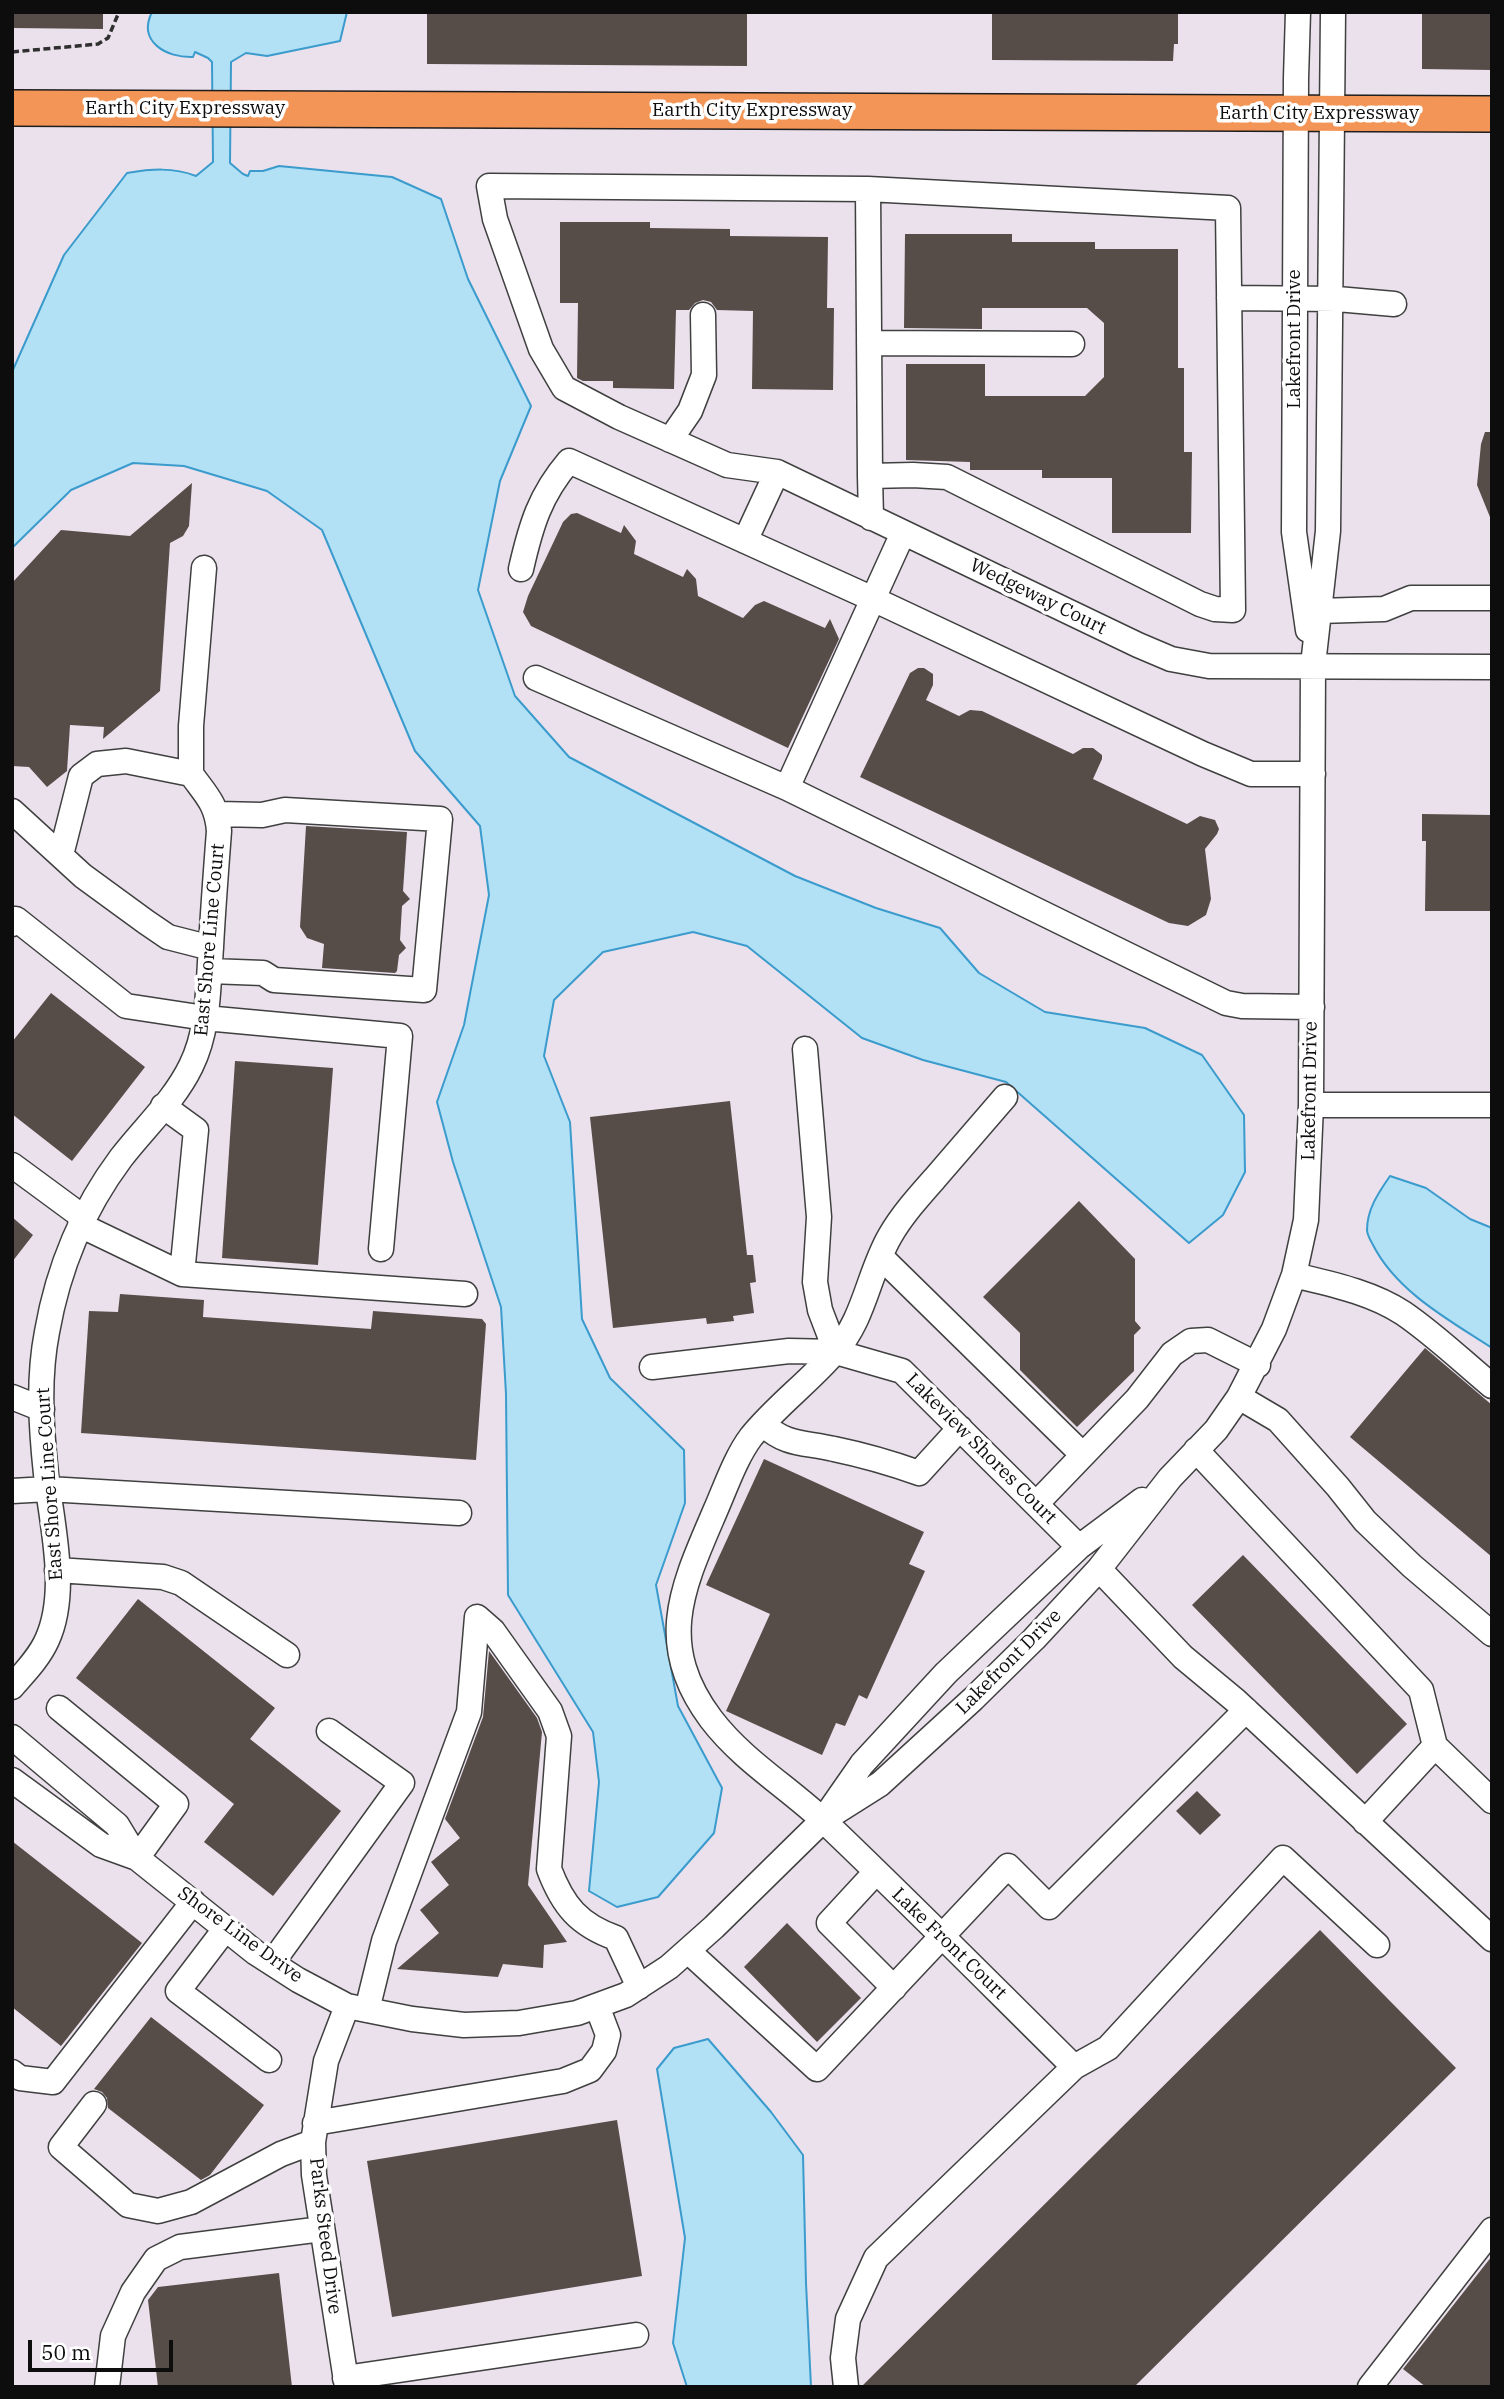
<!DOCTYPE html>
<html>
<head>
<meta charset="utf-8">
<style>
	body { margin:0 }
	#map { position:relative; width:1504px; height:2399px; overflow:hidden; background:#fffaed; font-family:"IBM Plex Serif",serif }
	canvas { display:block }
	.frame { position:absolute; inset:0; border:14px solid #0d0d0d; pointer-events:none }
	.scale { position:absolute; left:28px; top:2340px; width:145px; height:32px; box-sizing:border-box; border:4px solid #0d0d0d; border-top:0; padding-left:9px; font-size:21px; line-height:24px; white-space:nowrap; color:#0d0d0d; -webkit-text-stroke:5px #fff; paint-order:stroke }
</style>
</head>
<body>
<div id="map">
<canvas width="1504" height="2399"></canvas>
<div class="frame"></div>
<div class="scale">50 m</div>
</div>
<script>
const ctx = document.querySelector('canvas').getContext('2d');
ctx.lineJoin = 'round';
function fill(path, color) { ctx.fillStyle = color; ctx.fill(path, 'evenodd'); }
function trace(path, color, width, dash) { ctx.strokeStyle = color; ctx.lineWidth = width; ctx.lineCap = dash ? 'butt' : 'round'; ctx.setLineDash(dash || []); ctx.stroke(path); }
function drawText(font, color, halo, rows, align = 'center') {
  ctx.font = font + ' "IBM Plex Serif",serif'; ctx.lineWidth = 7; ctx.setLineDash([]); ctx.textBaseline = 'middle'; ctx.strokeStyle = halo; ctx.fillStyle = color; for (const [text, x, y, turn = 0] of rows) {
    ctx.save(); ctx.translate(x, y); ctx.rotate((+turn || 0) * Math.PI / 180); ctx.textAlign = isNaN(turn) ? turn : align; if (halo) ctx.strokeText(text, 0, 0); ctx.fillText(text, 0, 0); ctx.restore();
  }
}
fill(new Path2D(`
	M12,12h1480v2375h-1480z`), '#eae1ec');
const water = new Path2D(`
	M152,12h195l-7,29 -73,15 -21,-3 -15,9 -1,101 13,11 5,2 2,-5h13l16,-5 113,11 49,22 27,80 63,127 -31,75 -22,109 37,106 54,61 226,119 81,32 64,20 39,45 66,39 100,16 57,27 42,60 1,57 -22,43 -34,28 -183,-161 -83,-22 -61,-22 -115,-92 -54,-14 -90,20 -49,48 -10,56 26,66 12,197 28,59 74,72 1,53 -29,82 22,121 44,82 -8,45 -56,64 -41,10 -28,-16 10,-109 -6,-50 -85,-137 -2,-201 -5,-87 -48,-145 -16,-60 27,-77 25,-130 -9,-69 -65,-75 -93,-221 -55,-39 -83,-25 -51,-3 -62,27 -59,58v-176l52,-117 63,-82c24,-4 46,-6 69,3l17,-14 -1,-100 -4,-4 -13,-6 -2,5c-26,1 -56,-15 -41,-45z
	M1390,1176l36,12 44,31 22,9v120c-43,-28 -95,-56 -119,-103 -2,-4 -6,-10 -6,-15 0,-21 12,-38 23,-54z
	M708,2039l63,73 32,43 3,128 5,104h-124l-14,-44 12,-105 -28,-169 17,-21z`);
fill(water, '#b2e1f6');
trace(water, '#3a9bcc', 2);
fill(new Path2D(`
	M12,12h91v17l-91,-1z
	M427,12h320v54l-320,-2z
	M992,12h186v32h-4l-1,17 -181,-1z
	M1422,12h70v58l-70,-1z
	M560,222h90v6l80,1v7l98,1 -1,71h7l-1,82 -81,-1 1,-78 -36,-1 -6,-8 -8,-2 -8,3 -6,7h-13l-2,79 -61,-1v-7h-30l-6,-3 1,-75h-18z
	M905,234h107v8h83v7h83v119h6v84h8l-1,81h-79v-55h-70v-8h-72v-8l-64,-2v-96h79v32h100l19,-19v-54l-17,-15h-105v21l-78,-1z
	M1485,432h7v90l-15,-37 4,-41z
	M192,483l-3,43 -6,10 -13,7 -10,148 -57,48 1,-12 -34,-2 -3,46 -20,16 -18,-20 -17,-1v-183l49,-53 69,6z
	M577,513l44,20 3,-8 12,16 -2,13 49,23 4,-8 9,10 2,17 45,22 12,-13 9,-4 61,27 5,-9 9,20 -51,109 -257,-122 -8,-14 5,-16 35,-74 8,-8z
	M918,668h6l9,6v11l-7,15 33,16 11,-6 12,1 91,43 10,-6h10l9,7v4l-9,20 94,45 13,-8 15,4 4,9 -2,5 -12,15 6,50 -5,16 -18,11 -19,-3 -309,-146 50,-104z
	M1422,814l70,1v96h-67l1,-70h-4z
	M306,826l101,6 -4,59 7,8 -8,7 -2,34 6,8 -7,7 -2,16 -2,2 -73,-5 2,-24 -17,-6 -7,-11z
	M51,993l94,74 -73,94 -60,-47v-72z
	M235,1061l98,7 -15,197 -96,-7z
	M730,1101l17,154h6l3,27 -6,1 4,30 -21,3 1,5 -27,3 -1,-6 -93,10 -23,-211z
	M1079,1201l56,58v62l6,7 -7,7v36l-57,56 -57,-57v-37l-37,-36z
	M12,1217l21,18 -21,27z
	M120,1294l84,6 -1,17 168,12 2,-18 109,8 4,5 -10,136 -395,-27 8,-122 29,1z
	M1425,1348l67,57v152l-142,-120z
	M764,1459l160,73 -15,32 16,7 -58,128 -8,-4 -14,31 -9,-3 -14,32 -96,-44 44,-97 -64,-29z
	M1243,1555l164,169 -50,50 -165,-169z
	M138,1599l137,109 -25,31 91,72 -68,85 -69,-54 30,-38 -158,-126z
	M489,1651l48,67 5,14 -14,153 39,57 -23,3 -1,23 -40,-4 -5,13 -101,-8 42,-36 -19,-23 29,-25 -18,-23 29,-24 -15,-19 38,-102z
	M1197,1791l24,24 -21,20 -24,-24z
	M12,1841l130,102 -81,103 -49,-39z
	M787,1923l74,75 -44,44 -73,-75z
	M1320,1930l136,138 -322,319h-273z
	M151,2017l113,88 -54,70 -9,5 -93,-72 -1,-10 -5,-6 -8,-3z
	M617,2120l25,156 -250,41 -25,-156z
	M1492,2256v131h-66l-23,-18z
	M279,2273l13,114h-134l-10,-87 10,-13z`), '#564d49');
const minor = new Path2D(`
	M1298,12l-2,66 -2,454 14,98
	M868,189l-379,-3 6,33 46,130 23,39 55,29 108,48 50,7 361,173 33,14 38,7 283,1
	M1229,298l108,1 57,5
	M869,343l203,1
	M670,440l20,-29 14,-36 -1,-60
	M870,476l43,-1 34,2 253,127 15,5 18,1 -5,-402 -360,-19 2,287 1,42
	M903,533l-116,255 439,215 16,3 70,1
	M745,541l32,-69
	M521,569c10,-44 19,-74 48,-108l304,138 330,155 48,20h62
	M1319,611l65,-2 27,-11h81
	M536,678l251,110
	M191,774v-48l13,-158
	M12,811l71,65 63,46 22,15 43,11
	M61,855l20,-79 16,-12 29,-3 65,13
	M12,924l4,-5 110,87 79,12 195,18 -19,213
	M210,971l53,2 11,7 150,10 16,-171 -155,-9 -23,5 -44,-1
	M805,1049l14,168 -4,65 5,28 16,42
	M1005,1097c-23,27 -46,53 -69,80 -16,18 -34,38 -46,59 -22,38 -25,83 -56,117 -25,29 -58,53 -83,84 -15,20 -25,49 -35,72 -33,77 -62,134 -5,210 32,42 77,68 115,104 84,80 166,163 248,244
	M1311,1105h181
	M163,1106l33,24 -14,144
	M12,1165l72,53
	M80,1225l102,49 283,20
	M881,1257l202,198
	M1294,1275c37,9 77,17 109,38 31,21 60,49 89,73
	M652,1367l137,-16 47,1 66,19 177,176
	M12,1397l30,12
	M1239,1397l39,23 60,67 27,34 47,45 80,68
	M763,1424c23,22 42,18 71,25 29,6 57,14 85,24l41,-45
	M1196,1450l225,240 14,56 57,55
	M12,1491l36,-2 411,24
	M1036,1504l101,-105 35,-45 19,-13 17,-1 50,25
	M1099,1569l84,88 53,44 256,238
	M57,1570l106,7 18,6 106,72
	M12,1687c12,-14 27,-29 35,-47 22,-48 5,-115 -1,-166 -5,-47 -8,-96 1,-142 11,-63 36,-123 74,-174 23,-30 53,-57 70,-92 18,-36 17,-79 20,-119 2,-38 5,-77 8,-116 -2,-27 -13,-36 -28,-57
	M59,1708l117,96 -39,54
	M12,1737l105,88 20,33
	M12,1780l89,65 36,13 119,95 42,27 49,26 65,13 52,6 55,-2 58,-10 49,-18 43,-28 45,-40 109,-107 39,-56 84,-91 133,-126 63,-47
	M823,1820l57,-36 93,-85 61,-60 65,-70 71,-91 46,-48 23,-33 35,-68 20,-54 12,-55 5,-115 2,-440 15,-134 5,-519
	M1365,1822l70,-76
	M876,1872l-47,51 65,65
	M226,1928l-48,63 91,69
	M688,1951l129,118 191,-203 41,41 197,-197
	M272,1963l130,-180 -73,-52
	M367,2010l17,-69 85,-229 8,-95 16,14 57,80 9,25 -10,133c14,37 30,56 67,69l23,49
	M12,2072l8,6 33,4 140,-180
	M94,2104l-33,43 67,58 30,6 33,-9 90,-48 32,-12
	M315,2123l248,-42 27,-11 14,-19 4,-16 -11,-29
	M345,2378l291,-43
	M107,2387l6,-51 20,-44 23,-33 24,-12 142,-18
	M347,2387l-33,-212 -1,-33 13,-81 21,-55
	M846,2387l-3,-29 5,-39 28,-61 198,-191 34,-19 175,-190 94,87
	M1370,2387l122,-157`);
const highway = new Path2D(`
	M12,108l1480,6`);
trace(minor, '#404040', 27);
trace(highway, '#1e1e1e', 38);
trace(new Path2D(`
	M12,52l86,-8 10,-6 11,-26`), '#2f2f2f', 3.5, [7, 3.5]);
trace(minor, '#fff', 24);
trace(highway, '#f39556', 35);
drawText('19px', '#0d0d0d', '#fff', [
	["Earth City Expressway",185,109],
	["Earth City Expressway",752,111],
	["Earth City Expressway",1319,114],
	["Lakefront Drive",1295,339,-90],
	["Wedgeway Court",1038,597,26],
	["East Shore Line Court",210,940,-85],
	["Lakefront Drive",1310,1091,-89],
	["Lakeview Shores Court",981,1449,45],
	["East Shore Line Court",50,1484,-94],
	["Lakefront Drive",1009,1662,-45],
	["Shore Line Drive",240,1935,36],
	["Lake Front Court",949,1944,44],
	["Parks Steed Drive",325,2236,83]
]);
</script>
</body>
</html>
